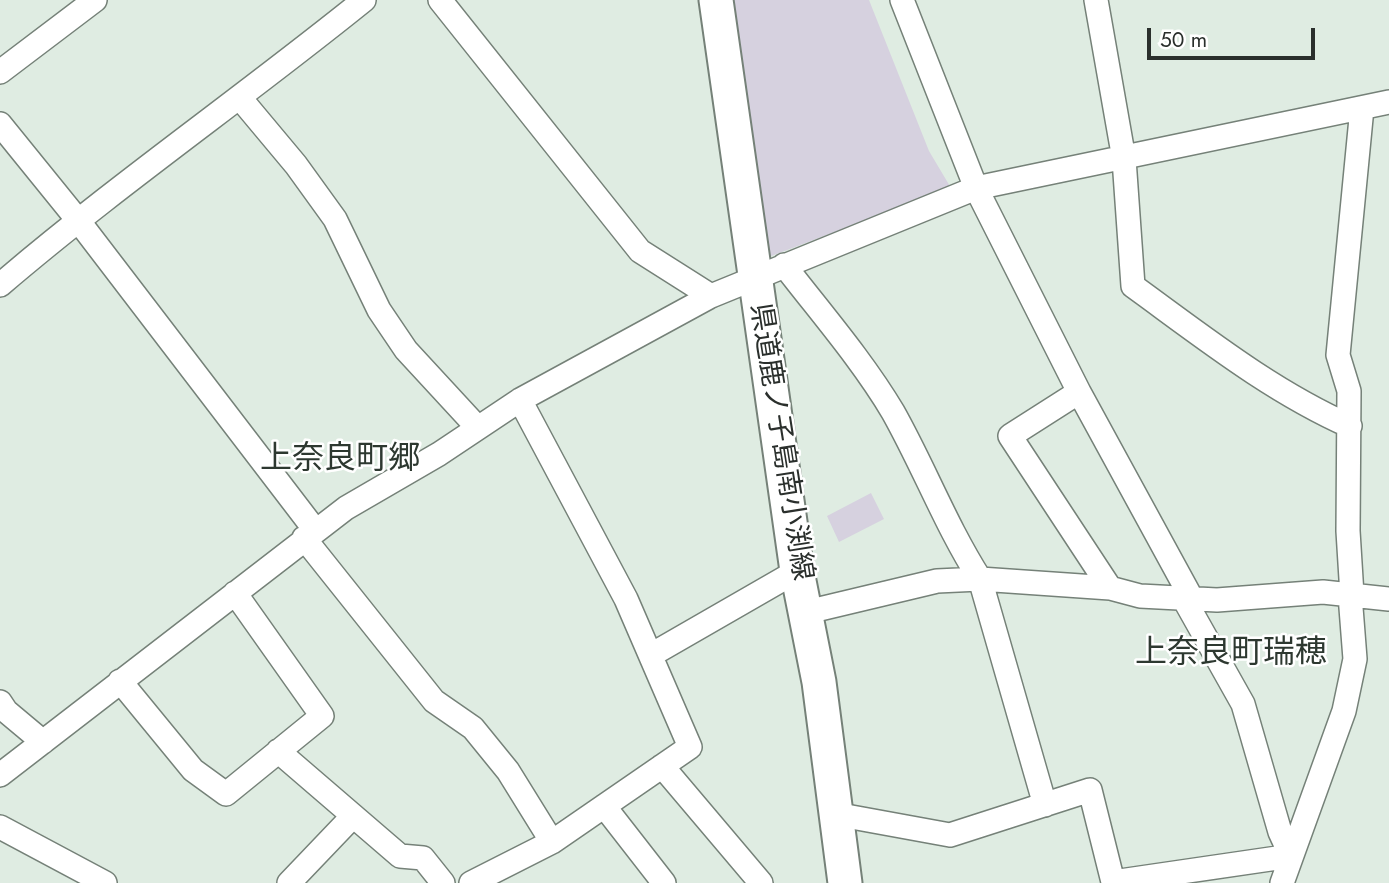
<!DOCTYPE html>
<html>
<head>
<meta charset="utf-8">
<style>
	body { margin:0 }
	#map { position:relative; width:1389px; height:883px; overflow:hidden; background:#dfece2; font-family:Jost,sans-serif }
	canvas { display:block }
	.scale { position:absolute; left:1147px; top:28px; width:168px; height:32px; box-sizing:border-box; border:4px solid #2a2f2c; border-top:0; padding-left:9px; font-size:21px; line-height:24px; white-space:nowrap; color:#2a2f2c; -webkit-text-stroke:5px #fff; paint-order:stroke }
</style>
</head>
<body>
<div id="map">
<canvas width="1389" height="883"></canvas>
<div class="scale">50 m</div>
</div>
<script>
const ctx = document.querySelector('canvas').getContext('2d');
ctx.lineJoin = 'round';
function fill(path, color) { ctx.fillStyle = color; ctx.fill(path, 'evenodd'); }
function trace(path, color, width, dash) { ctx.strokeStyle = color; ctx.lineWidth = width; ctx.lineCap = dash ? 'butt' : 'round'; ctx.setLineDash(dash || []); ctx.stroke(path); }
function drawText(font, color, halo, rows, align = 'center') {
  ctx.font = font + ' Jost,"Noto Sans JP",sans-serif'; ctx.lineWidth = 5; ctx.setLineDash([]); ctx.textBaseline = 'middle'; ctx.strokeStyle = halo; ctx.fillStyle = color; for (const [text, x, y, turn = 0] of rows) {
    ctx.save(); ctx.translate(x, y); ctx.rotate((+turn || 0) * Math.PI / 180); ctx.textAlign = isNaN(turn) ? turn : align; if (halo) ctx.strokeText(text, 0, 0); ctx.fillText(text, 0, 0); ctx.restore();
  }
}
fill(new Path2D(`
	M733,0h136l60,151 22,37 -185,70z
	M871,493l13,26 -45,23 -12,-26z`), '#d6d1df');
const street = new Path2D(`
	M440,0l200,251 71,45
	M902,0l74,188 103,204
	M1096,0l28,159 9,127c69,50 138,105 217,140
	M0,72l95,-72
	M240,98l56,67 39,54 44,91 27,40 72,78
	M0,124l77,95 238,311
	M784,265c37,48 78,95 109,147 31,55 53,114 87,167l65,226
	M0,285c117,-100 244,-188 364,-285
	M304,538l130,163 39,27 35,43 44,71
	M1110,588l-100,-152 69,-44 113,207
	M1352,595l-4,-64 1,-140 -11,-36 24,-247
	M807,612l130,-31 43,-2 130,9 30,8 77,4 106,-8 66,7
	M651,655l146,-84
	M120,681l73,89 33,24 96,-78 -87,-123
	M0,702l6,9 37,31
	M278,751l122,105 23,2 20,25
	M662,766l99,117
	M0,775l346,-267 93,-54 81,-54 191,-104 265,-108 413,-86
	M604,806l60,77
	M835,814l115,21 140,-45 23,92 178,-26 -11,-24 -37,-128 -59,-105
	M0,827l105,56
	M289,883l64,-67
	M471,883l81,-41 138,-95 -64,-148 -106,-199
	M1282,883l62,-172 11,-52 -5,-64`);
const secondary = new Path2D(`
	M716,0l81,571 22,111 26,201`);
trace(street, '#758178', 26);
trace(secondary, '#758178', 37);
trace(street, '#fff', 23);
trace(secondary, '#fff', 33);
drawText('28px', '#2a2f2c', '#fff', [
	["県道鹿ノ子島南小渕線",780,442,81]
]);
drawText('32px', '#2d3830', '#fff', [
	["上奈良町郷",340,460],
	["上奈良町瑞穂",1231,654]
]);
</script>
</body>
</html>
